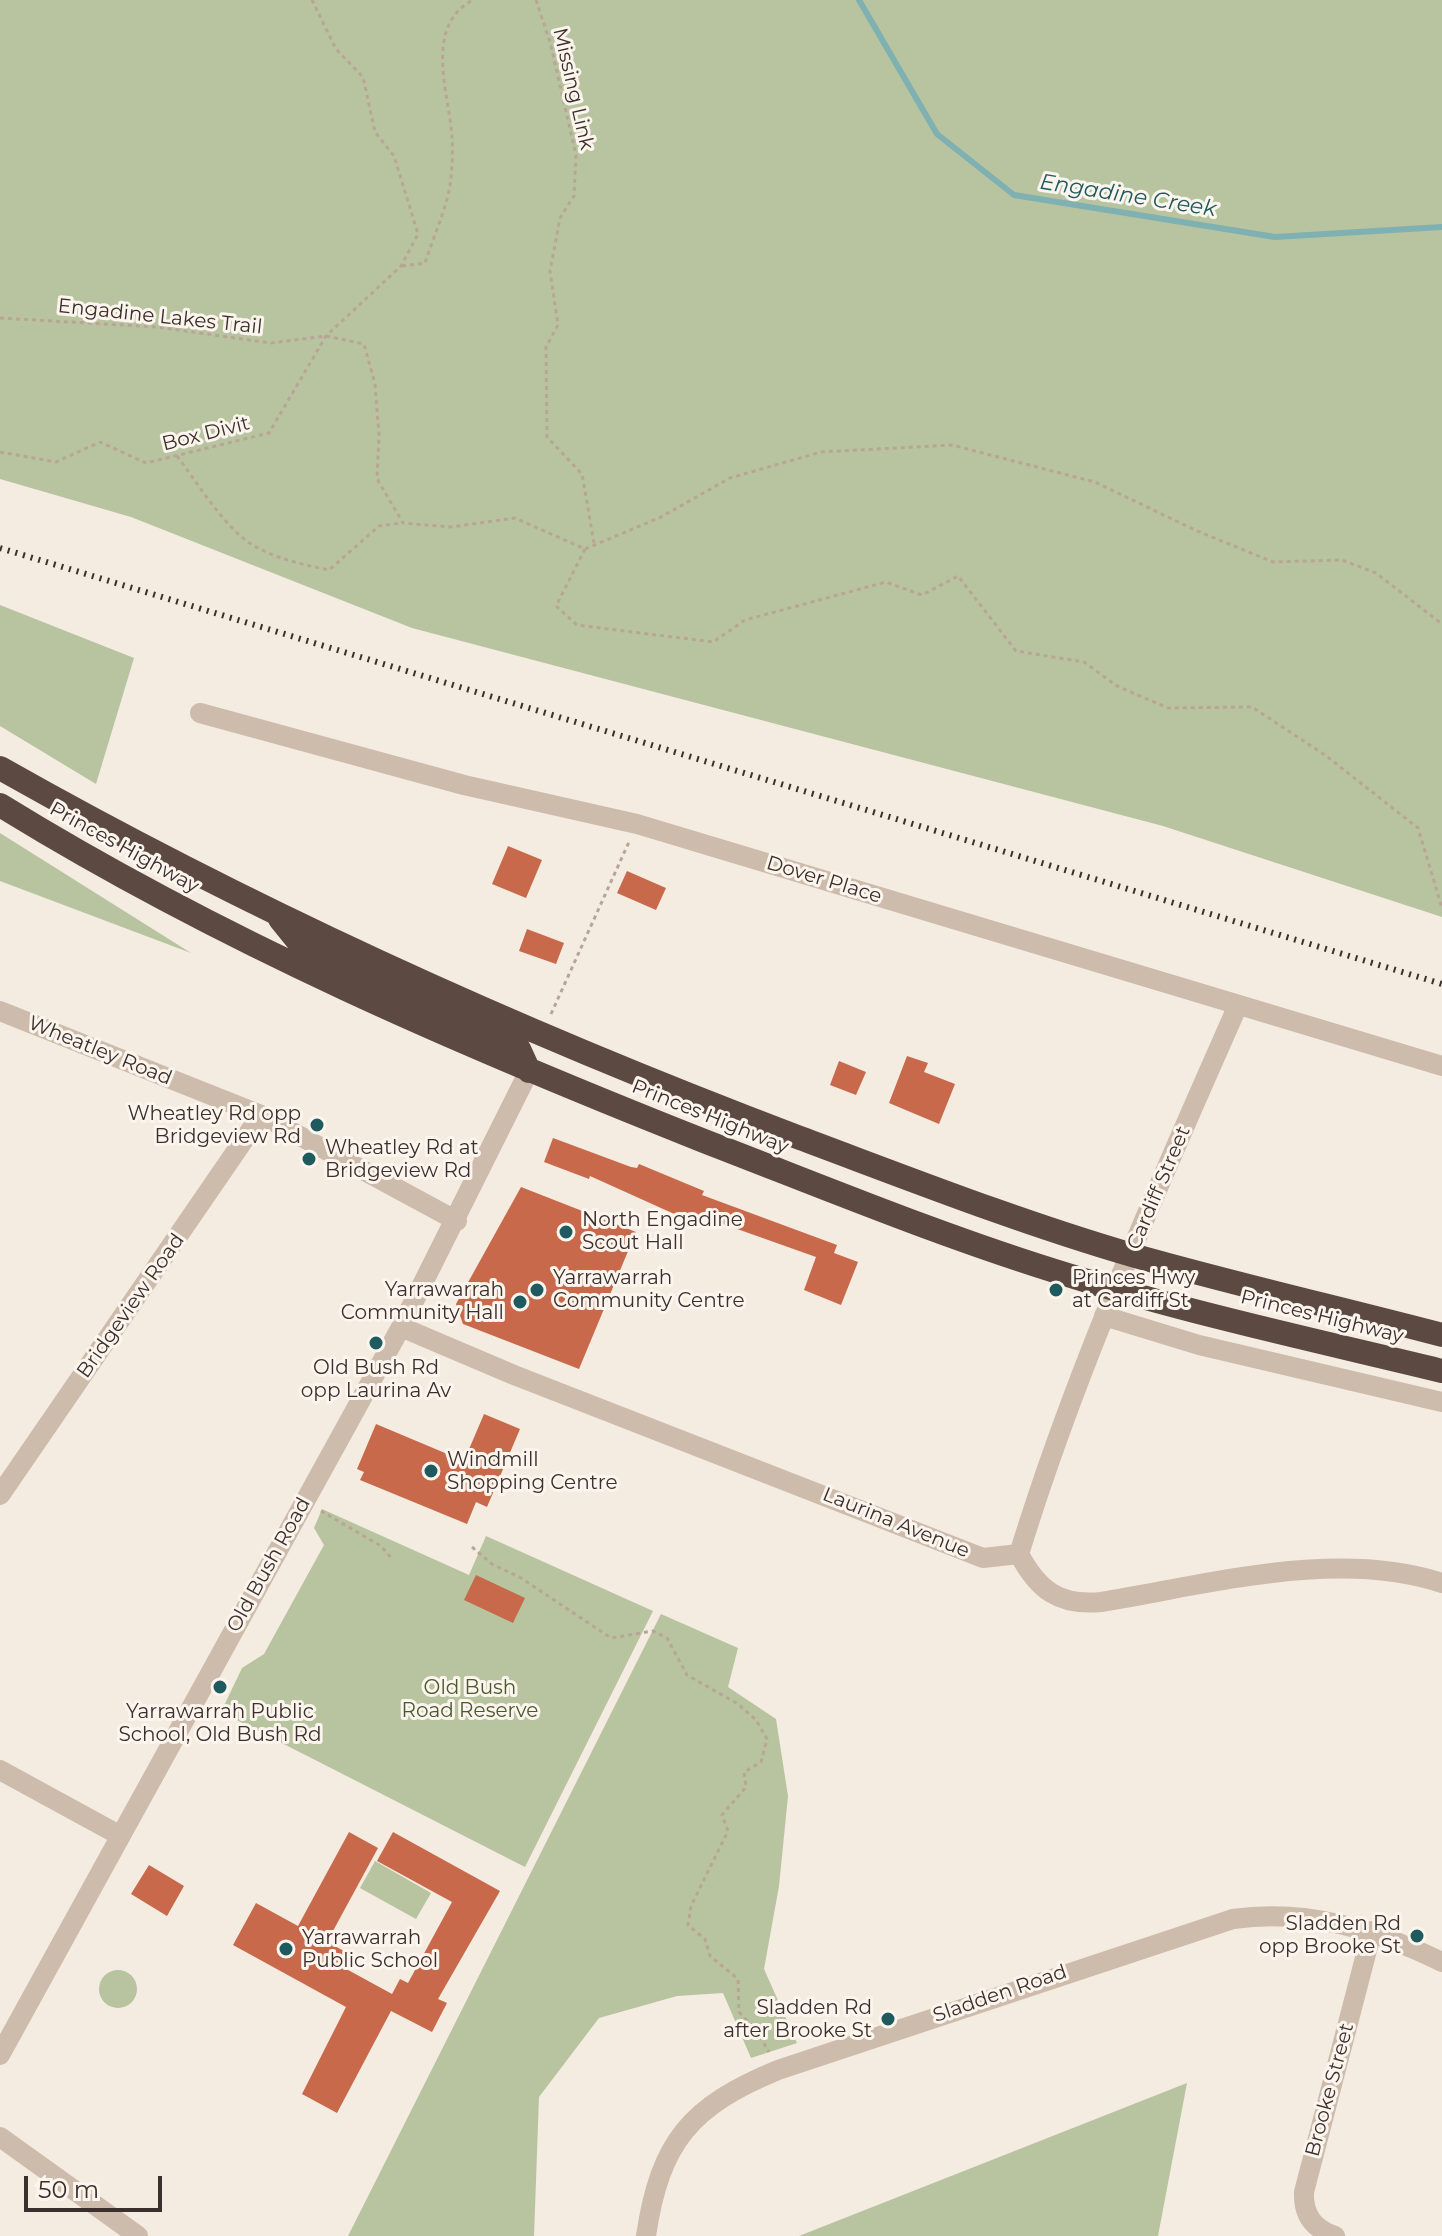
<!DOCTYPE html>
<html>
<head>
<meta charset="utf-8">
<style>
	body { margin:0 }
	#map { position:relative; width:1442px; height:2236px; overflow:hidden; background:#f4ebe1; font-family:Montserrat,sans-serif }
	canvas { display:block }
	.scale { position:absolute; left:24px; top:2176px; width:138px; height:36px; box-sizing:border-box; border:4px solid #3b302b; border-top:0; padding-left:10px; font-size:24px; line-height:28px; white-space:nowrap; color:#3b302b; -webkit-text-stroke:6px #fbf5ee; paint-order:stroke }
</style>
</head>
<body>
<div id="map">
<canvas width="1442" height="2236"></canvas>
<div class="scale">50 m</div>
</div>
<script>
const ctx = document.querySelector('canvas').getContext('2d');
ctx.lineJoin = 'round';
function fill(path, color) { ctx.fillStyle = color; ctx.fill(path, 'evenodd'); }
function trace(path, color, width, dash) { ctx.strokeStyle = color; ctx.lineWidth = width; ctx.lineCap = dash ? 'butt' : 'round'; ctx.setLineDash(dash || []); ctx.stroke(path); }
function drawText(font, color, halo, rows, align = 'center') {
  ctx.font = font + ' Montserrat,sans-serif'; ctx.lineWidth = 6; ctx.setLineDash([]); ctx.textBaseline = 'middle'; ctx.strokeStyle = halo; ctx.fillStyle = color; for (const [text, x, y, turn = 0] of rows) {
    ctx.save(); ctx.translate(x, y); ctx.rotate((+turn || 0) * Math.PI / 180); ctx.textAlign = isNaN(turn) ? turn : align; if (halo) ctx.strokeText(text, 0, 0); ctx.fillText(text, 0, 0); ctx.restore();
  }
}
fill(new Path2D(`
	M0,0h1442v917l-279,-91 -751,-198 -281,-111 -131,-38z
	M0,605l134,53 -38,126 -96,-58z
	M0,833l191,120 -191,-72z
	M322,1509l147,66 17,-39 167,75 -128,256 -304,-155 21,-44 22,-14 60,-109 -10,-17z
	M661,1614l77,34 -10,39 48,32 12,77 -9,90 -15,83 33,74 -46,15 -28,-65 -46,3 -78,22 -60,79 -5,139h-186z
	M375,1861l56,32 -15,26 -56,-31z
	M99 1989a19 19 0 1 1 38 0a19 19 0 1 1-38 0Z
	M1187,2083l-29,153h-359z`), '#b8c4a0');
trace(new Path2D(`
	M859,0l78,134 77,61 261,42 167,-10`), '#7fb0b2', 6);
fill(new Path2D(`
	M508,846l34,14 -16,38 -34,-14z
	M627,871l39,17 -10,22 -39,-17z
	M527,929l37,14 -8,21 -37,-13z
	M907,1056l21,7 -4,9 31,12 -16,40 -50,-21z
	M839,1061l27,11 -10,23 -26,-10z
	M553,1138l78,29 6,1 2,-4 65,27 -2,4 135,50 -3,8 24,9 -17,43 -37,-15 12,-33 -121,-43 -3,8 -102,-46 -1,3 -45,-17z
	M521,1187l115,45 -57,137 -116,-45 -7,-20z
	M484,1414l36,15 -33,78 -11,-5 -9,22 -107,-44 4,-8 -7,-3 19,-45 88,37z
	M476,1575l49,23 -12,25 -49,-23z
	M349,1832l29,16 -51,94 19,10 -7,13 53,29 8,-15 8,4 44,-81 -75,-41 16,-29 107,59 -62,108 9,4 -15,29 -41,-21 -54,102 -35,-19 44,-87 -113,-62 23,-42 42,23z
	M149,1865l35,21 -17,30 -36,-22z`), '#c8694b');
trace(new Path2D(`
	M536,0l14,42 26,113 -2,41 -14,22 -10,53 8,54 -12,22 1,90 35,37 12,69
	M402,266l23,-3c8,-25 20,-51 25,-77 2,-15 3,-34 2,-49 -3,-44 -29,-111 21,-137
	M0,318l157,9 114,16 55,-7 38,8 11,40 4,51 -2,44 26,44 48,4 64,-9 70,31 76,-32 69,-39 91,-26 131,-7 143,37 100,48 78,32 69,-2 34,13 66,51
	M0,452l56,10 44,-20 46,21 123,-30 57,-97 75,-70 17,-32 -24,-78 -19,-24 -12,-55 -27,-28 -24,-49
	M177,456c21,27 50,77 81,92 23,12 47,17 71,22l50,-44 24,-3
	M585,549l-29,57 21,19 136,17 32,-22 141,-38 36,13 36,-19 58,75 68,11 33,24 51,22 84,-1 73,48 93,73 24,80
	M551,1014l78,-172
	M321,1511l60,35 12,14
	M472,1547l20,17 29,14 90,60 42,-7 14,7 20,37 51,29 18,16 11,19 -6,23 -17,10 2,15 -24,28 6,16 -37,75 -3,19 17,14 5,17 28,23 1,33 18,19 12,21`), '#b9a596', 3, [4, 4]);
trace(new Path2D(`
	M200,713l264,72 173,39 805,242
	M0,1011l261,104 196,106
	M1104,1316l95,29 243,57
	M401,1327l113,48 469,183 36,-4c19,36 40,52 82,48 107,-17 235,-54 341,-19
	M0,1495l261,-380
	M1019,1554c58,-189 140,-369 219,-549
	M0,1770l119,65
	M0,2055l401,-728 128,-256
	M0,2137l138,99
	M646,2236c14,-95 45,-130 132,-166l455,-151c74,-11 143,11 209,43
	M1335,2236c-21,-7 -32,-21 -31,-44l68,-261`), '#cdbbac', 20);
trace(new Path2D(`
	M0,768c256,145 525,266 800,370 110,41 219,84 332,117 102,29 207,53 310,80
	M0,805c222,137 462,240 704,336 122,47 242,97 367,135 122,38 247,65 371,95
	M280,919l21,26 15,10 192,85 11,9 10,22`), '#5c4a42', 24);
trace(new Path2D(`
	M0,548l1442,436`), '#3b302b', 6, [2, 6]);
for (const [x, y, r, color] of [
	[317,1125,8,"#1f5a5e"],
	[309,1159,8,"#1f5a5e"],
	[566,1232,8,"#1f5a5e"],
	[537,1290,8,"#1f5a5e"],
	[1056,1290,8,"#1f5a5e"],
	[520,1302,8,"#1f5a5e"],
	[376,1343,8,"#1f5a5e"],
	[431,1471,8,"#1f5a5e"],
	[220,1687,8,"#1f5a5e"],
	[1417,1936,8,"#1f5a5e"],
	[286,1949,8,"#1f5a5e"],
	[888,2019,8,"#1f5a5e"]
]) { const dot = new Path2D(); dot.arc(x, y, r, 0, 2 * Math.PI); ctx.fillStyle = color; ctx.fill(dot); trace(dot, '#fbf5ee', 3); }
drawText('20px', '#3b302b', '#fbf5ee', [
	["Missing Link",573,89,77],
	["Engadine Lakes Trail",160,317,6],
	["Box Divit",206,434,-14],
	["Princes Highway",124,848,29],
	["Dover Place",824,880,17],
	["Wheatley Road",100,1051,22],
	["Princes Highway",710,1117,22],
	["Cardiff Street",1159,1188,-67],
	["Bridgeview Road",131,1306,-55],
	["Princes Highway",1322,1317,14],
	["Laurina Avenue",896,1523,22],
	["Old Bush Road",269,1565,-61],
	["Sladden Road",1000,1994,-19],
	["Brooke Street",1330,2090,-75]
]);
drawText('20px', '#3b302b', '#fbf5ee', [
	["Wheatley Rd opp",301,1114,"right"],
	["Bridgeview Rd",301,1137,"right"],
	["Wheatley Rd at",325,1148],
	["Bridgeview Rd",325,1171],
	["North Engadine",582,1220],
	["Scout Hall",582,1243],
	["Yarrawarrah",553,1278],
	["Community Centre",553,1301],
	["Princes Hwy",1072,1278],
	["at Cardiff St",1072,1301],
	["Yarrawarrah",504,1290,"right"],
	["Community Hall",504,1313,"right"],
	["Old Bush Rd",376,1368,"center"],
	["opp Laurina Av",376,1391,"center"],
	["Windmill",447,1460],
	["Shopping Centre",447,1483],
	["Yarrawarrah Public",220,1712,"center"],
	["School, Old Bush Rd",220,1735,"center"],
	["Sladden Rd",1401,1924,"right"],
	["opp Brooke St",1401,1947,"right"],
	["Yarrawarrah",302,1938],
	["Public School",302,1961],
	["Sladden Rd",872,2008,"right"],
	["after Brooke St",872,2031,"right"]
], 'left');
drawText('20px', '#4a5a2e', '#fbf5ee', [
	["Old Bush",470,1688],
	["Road Reserve",470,1711]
]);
drawText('italic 22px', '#1f5a5e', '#fbf5ee', [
	["Engadine Creek",1128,196,9]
]);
</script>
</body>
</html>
